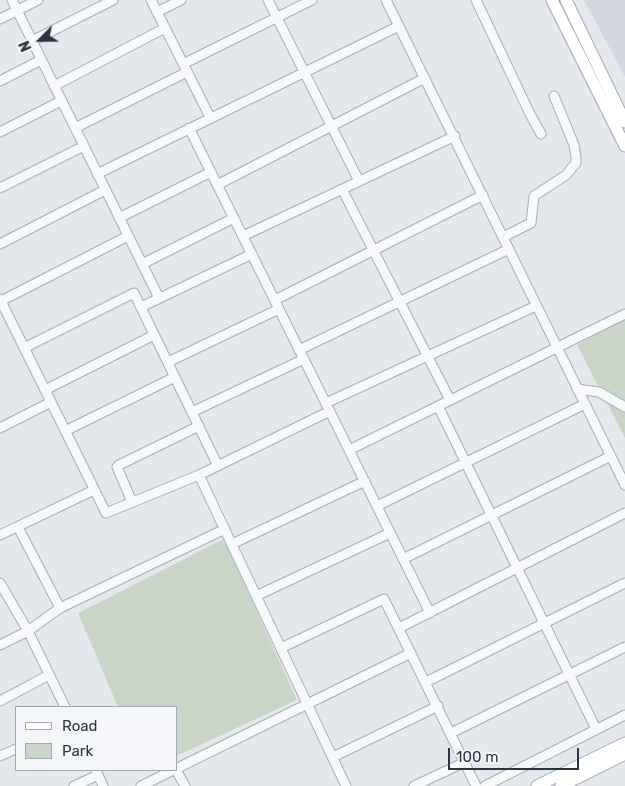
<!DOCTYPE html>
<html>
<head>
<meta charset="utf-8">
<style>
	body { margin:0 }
	#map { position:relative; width:625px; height:786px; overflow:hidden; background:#e4e7ec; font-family:Rubik,sans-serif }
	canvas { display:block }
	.legend { position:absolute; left:15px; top:706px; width:162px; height:65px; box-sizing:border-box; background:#f4f6f9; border:1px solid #a4a8b1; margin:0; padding:6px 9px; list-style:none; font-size:15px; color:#2b3445 }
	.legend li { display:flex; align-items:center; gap:10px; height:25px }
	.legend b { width:25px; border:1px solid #a4a8b1 }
	.north { position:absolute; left:15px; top:15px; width:50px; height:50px; -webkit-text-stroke:4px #f4f6f9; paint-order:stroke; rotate:247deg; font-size:14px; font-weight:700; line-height:20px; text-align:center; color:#2b3445 }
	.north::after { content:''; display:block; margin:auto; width:18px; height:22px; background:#2b3445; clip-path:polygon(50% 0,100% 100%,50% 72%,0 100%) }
	.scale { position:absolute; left:448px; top:748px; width:131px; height:22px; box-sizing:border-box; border:2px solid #2b3445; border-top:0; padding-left:6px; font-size:15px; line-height:18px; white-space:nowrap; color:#2b3445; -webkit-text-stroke:4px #f4f6f9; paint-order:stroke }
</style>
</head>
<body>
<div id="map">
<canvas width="625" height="786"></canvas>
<ul class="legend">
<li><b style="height:6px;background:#fff"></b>Road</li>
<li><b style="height:14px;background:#c9d6c5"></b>Park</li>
</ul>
<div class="north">N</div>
<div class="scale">100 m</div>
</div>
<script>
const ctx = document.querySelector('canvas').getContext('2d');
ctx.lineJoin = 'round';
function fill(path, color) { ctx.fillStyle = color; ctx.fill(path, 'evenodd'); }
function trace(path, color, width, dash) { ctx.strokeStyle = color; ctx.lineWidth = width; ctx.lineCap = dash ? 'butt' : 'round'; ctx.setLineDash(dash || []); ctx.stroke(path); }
fill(new Path2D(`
	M584,0h41v77z`), '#d2d6de');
fill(new Path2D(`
	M625,319v119l-48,-93z
	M224,539l73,161 -121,56v-49h-58l-40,-94z`), '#c9d6c5');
const minor = new Path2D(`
	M12,0l147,298
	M151,0l59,117
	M268,0l91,181
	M386,0l239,485
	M476,0l54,114 11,20
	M157,12l24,-12
	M0,19l38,-19
	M32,41l81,-41
	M183,64l129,-64
	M0,81l41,-21
	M54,86l111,-58
	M75,128l112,-56
	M189,128l241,485
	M0,132l61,-31
	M97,174l302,-148
	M217,185l208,-107
	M0,188l84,-42
	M342,189l108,211
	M119,218l92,-46
	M243,236l212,-100
	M503,237l28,-14 3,-27 32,-21 10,-12v-6l-2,-12 -20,-49
	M0,244l105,-54
	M142,264l92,-46
	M0,299l106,214 93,-38 131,-64
	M275,300l208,-105
	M1,301l127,-65
	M141,307l111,-53
	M24,348l110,-55 84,173
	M299,350l210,-101
	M168,362l111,-53
	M577,389l22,3 26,15
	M45,390l109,-55
	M326,403l210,-97
	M438,406l158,323
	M192,412l112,-53
	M0,428l51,-26
	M65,431l110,-54
	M349,450l276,-136
	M199,475l147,311
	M132,502l-15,-35 2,-2 80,-39
	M377,506l208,-102
	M18,527l42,81
	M0,535l94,-45
	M232,544l133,-63
	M403,559l208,-103
	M0,583l28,48 37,76
	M256,596l134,-63
	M399,628l226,-115
	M0,645l28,-14 32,-23 165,-79
	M281,648l103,-49 92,187
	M426,682l199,-99
	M0,701l49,-26
	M451,733l174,-86
	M0,756l16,-7
	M333,757l105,-51
	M96,770l7,16
	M176,770l9,16
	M74,786l24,-11
	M141,786l270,-133
	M414,786l51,-24
	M485,786l140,-71`);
const major = new Path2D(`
	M552,0l73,146
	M566,0l59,122
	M537,786l88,-43
	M561,786l64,-32`);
trace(minor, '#a9aeb7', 11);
trace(major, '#a3abb8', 13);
trace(minor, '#f7f8fa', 9);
trace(major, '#fff', 11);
</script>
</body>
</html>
